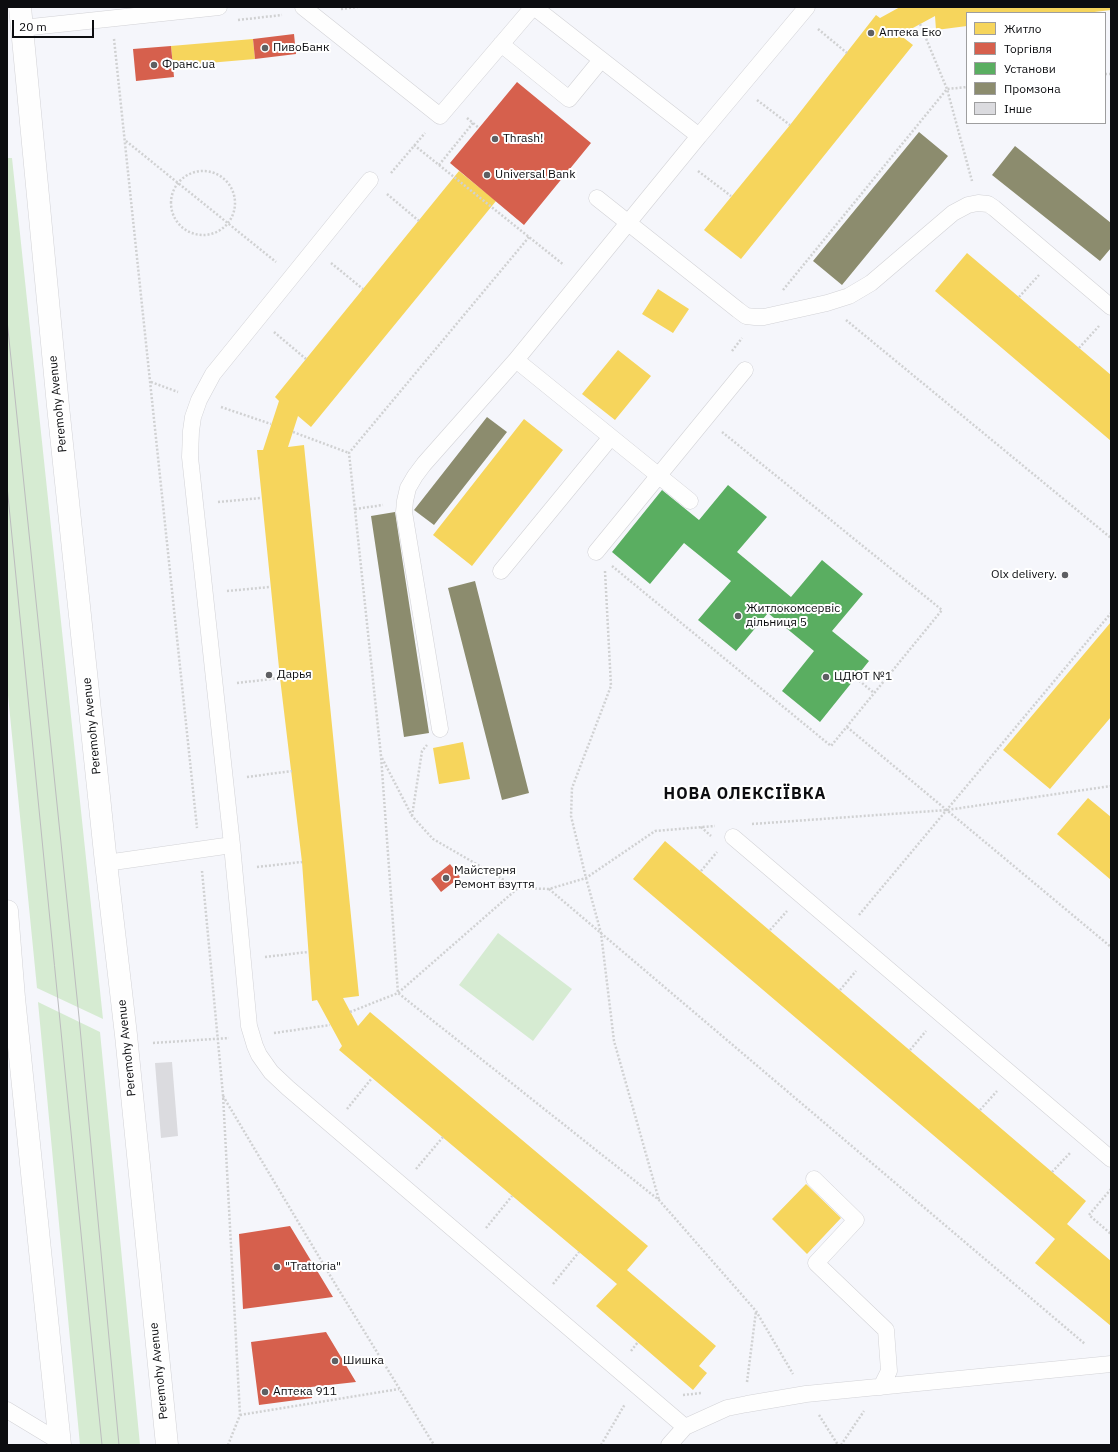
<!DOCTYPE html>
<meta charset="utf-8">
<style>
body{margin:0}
#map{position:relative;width:1118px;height:1452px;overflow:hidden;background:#f5f6fb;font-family:"IBM Plex Sans",sans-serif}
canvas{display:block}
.frame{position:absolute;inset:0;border:8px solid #0c0d10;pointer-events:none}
.legend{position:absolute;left:966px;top:12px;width:140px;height:112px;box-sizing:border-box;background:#fff;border:1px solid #9e9e9f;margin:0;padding:5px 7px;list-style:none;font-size:12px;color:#0c0d10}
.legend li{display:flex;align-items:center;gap:8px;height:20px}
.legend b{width:20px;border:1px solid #9e9e9f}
.scale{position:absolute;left:12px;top:20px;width:82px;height:18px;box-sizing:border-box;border:2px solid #0c0d10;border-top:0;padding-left:5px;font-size:12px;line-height:14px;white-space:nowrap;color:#0c0d10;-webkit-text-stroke:3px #fff;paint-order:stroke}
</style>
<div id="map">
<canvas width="1118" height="1452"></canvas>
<div class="frame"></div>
<ul class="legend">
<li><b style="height:11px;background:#f6d55c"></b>Житло</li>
<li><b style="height:11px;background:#d6604d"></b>Торгівля</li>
<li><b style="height:11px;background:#5aae61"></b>Установи</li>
<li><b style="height:11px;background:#8c8c6e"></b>Промзона</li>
<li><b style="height:11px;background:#dbdbdf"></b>Інше</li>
</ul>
<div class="scale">20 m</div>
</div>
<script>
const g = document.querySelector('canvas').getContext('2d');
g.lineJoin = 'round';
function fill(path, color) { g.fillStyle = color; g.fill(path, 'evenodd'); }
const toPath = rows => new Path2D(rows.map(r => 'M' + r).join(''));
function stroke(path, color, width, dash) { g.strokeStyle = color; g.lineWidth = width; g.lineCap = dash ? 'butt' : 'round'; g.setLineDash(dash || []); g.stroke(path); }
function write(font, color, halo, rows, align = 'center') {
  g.font = font + ' "IBM Plex Sans",sans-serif'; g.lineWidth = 4; g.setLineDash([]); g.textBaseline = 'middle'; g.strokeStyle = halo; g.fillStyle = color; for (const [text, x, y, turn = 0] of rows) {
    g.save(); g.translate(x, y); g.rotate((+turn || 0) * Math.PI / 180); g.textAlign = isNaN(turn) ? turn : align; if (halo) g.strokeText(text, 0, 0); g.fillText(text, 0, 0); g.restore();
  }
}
fill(toPath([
 [7,158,12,158,103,1019,37,988,7,685],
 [498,933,572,989,533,1041,459,985],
 [38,1002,100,1032,140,1445,80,1445]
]), '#d6ebd2');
fill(toPath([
 [900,7,1111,7,1111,10,1086,13,967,13,967,26,936,30,935,16,900,35,913,45,741,259,704,230,790,125,876,15,880,18],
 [253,39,255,59,173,66,171,46],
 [459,171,496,201,311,427,298,416,288,447,304,445,359,996,343,998,358,1026,370,1012,648,1246,627,1270,716,1346,699,1366,707,1373,693,1390,596,1306,617,1284,339,1050,342,1046,317,1000,312,1001,302,862,280,678,257,450,263,450,279,401,275,397],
 [967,253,1111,375,1111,441,935,291],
 [658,289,689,309,673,333,642,314],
 [618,350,651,376,615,420,582,394],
 [524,419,563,450,472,566,433,535],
 [1111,622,1111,717,1050,789,1003,750],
 [463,742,470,779,439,784,433,748],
 [1088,798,1111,817,1111,880,1057,834],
 [665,841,1086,1201,1067,1224,1111,1261,1111,1326,1035,1263,1055,1239,633,879],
 [806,1184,841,1218,807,1254,772,1219]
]), '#f6d55c');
fill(toPath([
 [294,34,296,54,255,59,253,39],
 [171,46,174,77,136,81,133,49],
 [517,82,591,143,524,225,450,163],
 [450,864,460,877,441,892,431,879],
 [290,1226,333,1297,243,1309,239,1234],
 [326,1332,356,1382,311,1387,312,1398,259,1405,251,1342]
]), '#d6604d');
fill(toPath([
 [728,485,767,517,737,552,791,597,822,560,863,594,832,631,869,661,820,722,782,691,814,651,768,613,736,651,698,620,731,581,684,543,650,584,612,552,662,490,699,520]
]), '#5aae61');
fill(toPath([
 [919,132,948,156,842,285,813,261],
 [1015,146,1111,223,1111,248,1100,261,992,175],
 [487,417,507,432,434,525,414,510],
 [395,512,429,733,404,737,371,516],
 [475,581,529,793,502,800,448,588]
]), '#8c8c6e');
fill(toPath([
 [172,1062,178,1136,161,1138,155,1063]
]), '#dbdbdf');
const service = toPath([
 [303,7,440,116,533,7],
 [22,28,219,7],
 [501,44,569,99,601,60],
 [699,136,807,7],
 [370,180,213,374,199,400,193,417,191,431,190,457,232,845,249,1026,255,1046,259,1055,271,1072,288,1088,685,1427],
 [597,198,738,310,746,316,755,317,764,317,827,303,849,296,871,283,953,213,968,205,978,203,988,204,994,208,1111,307],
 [516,360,690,501],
 [596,552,745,370],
 [501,571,611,437],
 [440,729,404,512,405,501,408,488,415,476,424,464,516,360,699,136,534,7],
 [733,837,1111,1159],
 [106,863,232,845],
 [814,1179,856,1220,816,1263,886,1330,889,1371,881,1387],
 [7,1410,60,1442],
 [669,1445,685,1427,727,1408,747,1404,806,1394,1111,1364]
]);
const secondary = toPath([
 [20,7,58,406,106,863,126,1035,167,1445],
 [7,911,14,998,60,1445]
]);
stroke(service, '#d2d2d6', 17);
stroke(secondary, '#d2d2d6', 23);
stroke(toPath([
 [341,9,358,7],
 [238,20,282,15],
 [920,24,947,89,972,181],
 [818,29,847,53],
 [114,39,197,828],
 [1105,74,1111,74],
 [757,100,790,125],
 [467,118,479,128],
 [126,141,276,262],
 [414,145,564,265],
 [439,165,473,123],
 '171 203a32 32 0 1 1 64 0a32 32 0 1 1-64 0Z',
 [698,171,731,196],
 [391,173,425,133],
 [387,194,419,221],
 [529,237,349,453,381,756,398,993,659,1200,756,1311,793,1374],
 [331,263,363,289],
 [783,290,947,89,967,87],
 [1019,297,1039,275],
 [846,320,1111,538],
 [274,332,306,359],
 [1079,348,1099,326],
 [732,351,742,338],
 [151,382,178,392],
 [221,407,271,424],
 [293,432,349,453],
 [218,502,261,498],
 [355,509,383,505],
 [612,566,831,746,942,610,722,432],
 [605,571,611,686,572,788,571,816,586,878,601,933,614,1041,659,1200],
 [227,591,270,587],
 [856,678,874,693],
 [237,683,280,678],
 [847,727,1111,947],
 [382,758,412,816,433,839,518,888],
 [247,777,292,771],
 [412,816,422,751,427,745],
 [752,824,947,810,1111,786],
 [701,827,711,836],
 [257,867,302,862],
 [202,871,223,1095,240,1415,228,1445],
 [701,871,717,852],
 [549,889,1085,1344],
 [859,915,1111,613],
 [770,930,787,911],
 [265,957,308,952],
 [840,990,856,971],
 [350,1012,398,993,518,888,549,889,586,878,655,831,715,826],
 [274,1033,330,1025],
 [153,1043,229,1038],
 [910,1050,926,1031],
 [223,1096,337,1287,434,1445],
 [347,1109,372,1078],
 [980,1110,997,1091],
 [416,1169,443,1137],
 [1052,1172,1070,1153],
 [1111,1189,1089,1215,1111,1234],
 [486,1228,512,1196],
 [553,1284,579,1252],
 [631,1351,638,1342],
 [747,1382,756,1311],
 [683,1395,702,1393],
 [240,1415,399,1389],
 [819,1415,838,1445],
 [601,1445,625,1404],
 [841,1445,864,1411]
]), '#d0d1d2', 2.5, [2, 2]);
stroke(service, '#fefefe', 16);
stroke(secondary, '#fefefe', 22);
stroke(toPath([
 [7,320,79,1017,119,1445],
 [7,486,102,1445]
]), '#bcbcbe', 1);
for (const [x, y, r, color] of [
 [871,33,4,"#5e5f62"],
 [265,48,4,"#5e5f62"],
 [154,65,4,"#5e5f62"],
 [495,139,4,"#5e5f62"],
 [487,175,4,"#5e5f62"],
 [1065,575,4,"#5e5f62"],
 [738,616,4,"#5e5f62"],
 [269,675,4,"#5e5f62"],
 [826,677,4,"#5e5f62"],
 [446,878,4,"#5e5f62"],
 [277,1267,4,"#5e5f62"],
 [335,1361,4,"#5e5f62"],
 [265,1392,4,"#5e5f62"]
]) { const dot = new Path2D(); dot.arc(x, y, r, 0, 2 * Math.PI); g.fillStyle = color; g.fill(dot); stroke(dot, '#fff', 1.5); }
write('12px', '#0c0d10', '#fff', [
 ["Аптека Еко",879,33],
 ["ПивоБанк",273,48],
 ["Франс.ua",162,65],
 ["Thrash!",503,139],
 ["Universal Bank",495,175],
 ["Olx delivery.",1057,575,"right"],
 ["Житлокомсервіс",746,609],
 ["дільниця 5",746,623],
 ["Дарья",277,675],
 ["ЦДЮТ №1",834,677],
 ["Майстерня",454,871],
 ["Ремонт взуття",454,885],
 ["\"Trattoria\"",285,1267],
 ["Шишка",343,1361],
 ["Аптека 911",273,1392]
], 'left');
write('12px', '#0c0d10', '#fff', [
 ["Peremohy Avenue",58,404,-96],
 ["Peremohy Avenue",92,726,-96],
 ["Peremohy Avenue",127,1048,-96],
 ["Peremohy Avenue",159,1371,-96]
]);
g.letterSpacing = '1px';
write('bold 16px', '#0c0d10', '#fff', [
 ["НОВА ОЛЕКСІЇВКА",745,794]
]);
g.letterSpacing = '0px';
</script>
